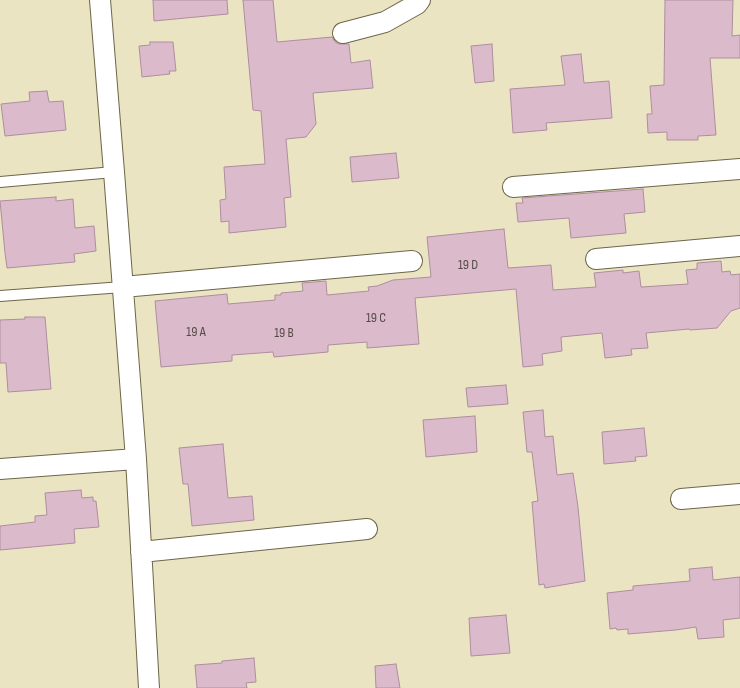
<!DOCTYPE html>
<style>
body{margin:0}
canvas{display:block;background:#ebe4c3}
</style>
<canvas width="740" height="688"></canvas>
<script>
const g = document.querySelector('canvas').getContext('2d');
g.lineJoin = 'round';
function fill(path, color) { g.fillStyle = color; g.fill(path, 'evenodd'); }
const toPath = rows => new Path2D(rows.map(r => 'M' + r).join(''));
function stroke(path, color, width, dash) { g.strokeStyle = color; g.lineWidth = width; g.lineCap = dash ? 'butt' : 'round'; g.setLineDash(dash || []); g.stroke(path); }
function write(font, color, halo, rows, align = 'center') {
  g.font = font + ' "Sofia Sans Condensed",sans-serif'; g.lineWidth = 4; g.setLineDash([]); g.textBaseline = 'middle'; g.strokeStyle = halo; g.fillStyle = color; for (const [text, x, y, turn = 0] of rows) {
    g.save(); g.translate(x, y); g.rotate((+turn || 0) * Math.PI / 180); g.textAlign = isNaN(turn) ? turn : align; if (halo) g.strokeText(text, 0, 0); g.fillText(text, 0, 0); g.restore();
  }
}
const building = toPath([
 [153,0,227,0,228,14,154,21,153,0],
 [243,0,273,0,277,42,332,37,335,42,339,44,349,44,351,63,370,60,373,88,313,93,316,124,306,137,286,139,291,197,284,198,286,227,229,233,229,221,221,222,220,200,226,199,224,167,265,164,261,111,253,110,243,0],
 [665,0,733,0,732,36,740,35,740,58,710,58,716,135,698,136,698,140,667,140,667,132,648,133,647,114,652,114,650,86,664,85,665,0],
 [150,42,173,42,176,71,169,71,170,74,142,77,139,46,150,45,150,42],
 [492,44,494,81,475,83,471,46,492,44],
 [581,54,584,83,609,81,612,118,546,123,547,130,513,133,510,89,565,85,561,56,581,54],
 [47,91,49,102,63,101,66,130,5,136,1,104,30,101,29,92,47,91],
 [396,153,399,178,352,182,350,157,396,153],
 [643,189,645,212,624,214,626,233,571,238,569,218,518,222,516,203,523,203,522,198,643,189],
 [56,197,56,201,73,199,75,228,94,226,96,251,74,254,75,262,7,268,5,253,0,201,56,197],
 [504,229,508,268,551,265,553,290,596,287,594,273,623,270,623,273,639,271,641,287,688,284,686,270,697,269,697,263,721,261,722,272,730,271,731,275,740,274,740,308,731,311,717,328,690,330,689,329,646,333,648,348,631,349,632,355,605,358,602,333,561,337,562,351,542,354,543,365,523,367,516,289,415,298,419,344,367,348,367,342,328,345,328,352,274,357,273,352,232,355,232,361,161,367,155,301,227,294,228,304,275,300,275,295,281,295,281,293,303,291,302,283,326,281,327,295,369,291,368,287,377,286,393,280,431,277,427,237,504,229],
 [25,317,45,317,51,389,8,392,6,363,0,363,0,320,25,319,25,317],
 [506,385,508,404,468,407,466,388,506,385],
 [543,410,545,437,553,436,557,475,573,473,578,507,585,581,545,588,544,584,539,585,532,502,538,501,532,452,527,452,523,412,543,410],
 [475,416,477,452,426,457,423,420,475,416],
 [644,428,647,456,635,457,636,461,604,464,602,432,644,428],
 [223,444,228,498,252,496,254,520,192,526,188,484,183,484,179,448,223,444],
 [81,490,82,498,93,497,93,501,96,501,99,527,74,529,75,543,0,550,0,526,35,522,35,516,47,515,45,493,81,490],
 [712,567,713,580,740,577,740,618,723,620,724,637,698,639,696,627,676,630,628,634,628,629,617,630,616,628,610,629,607,593,633,590,633,586,690,581,689,569,712,567],
 [506,615,510,653,471,656,469,618,506,615],
 [254,658,256,682,246,683,247,688,197,688,195,665,222,663,222,661,254,658],
 [396,664,400,688,376,688,375,666,396,664]
]);
fill(building, '#dbbacc');
stroke(building, '#ad8e9e', 1);
const service = toPath([
 [0,182,114,172],
 [0,296,123,287]
]);
const minor = toPath([
 [100,0,114,172,136,459,149,688],
 [343,33,385,22,417,4,420,0],
 [513,187,740,169],
 [596,259,740,246],
 [123,287,412,261],
 [0,469,136,459],
 [681,499,740,494],
 [141,552,367,529]
]);
stroke(service, '#6d6649', 12);
stroke(minor, '#6d6649', 22);
stroke(service, '#fff', 10);
stroke(minor, '#fff', 20);
write('14px', '#554a46', null, [
 ["19 D",468,265],
 ["19 C",376,318],
 ["19 A",196,332],
 ["19 B",284,333]
]);
</script>
